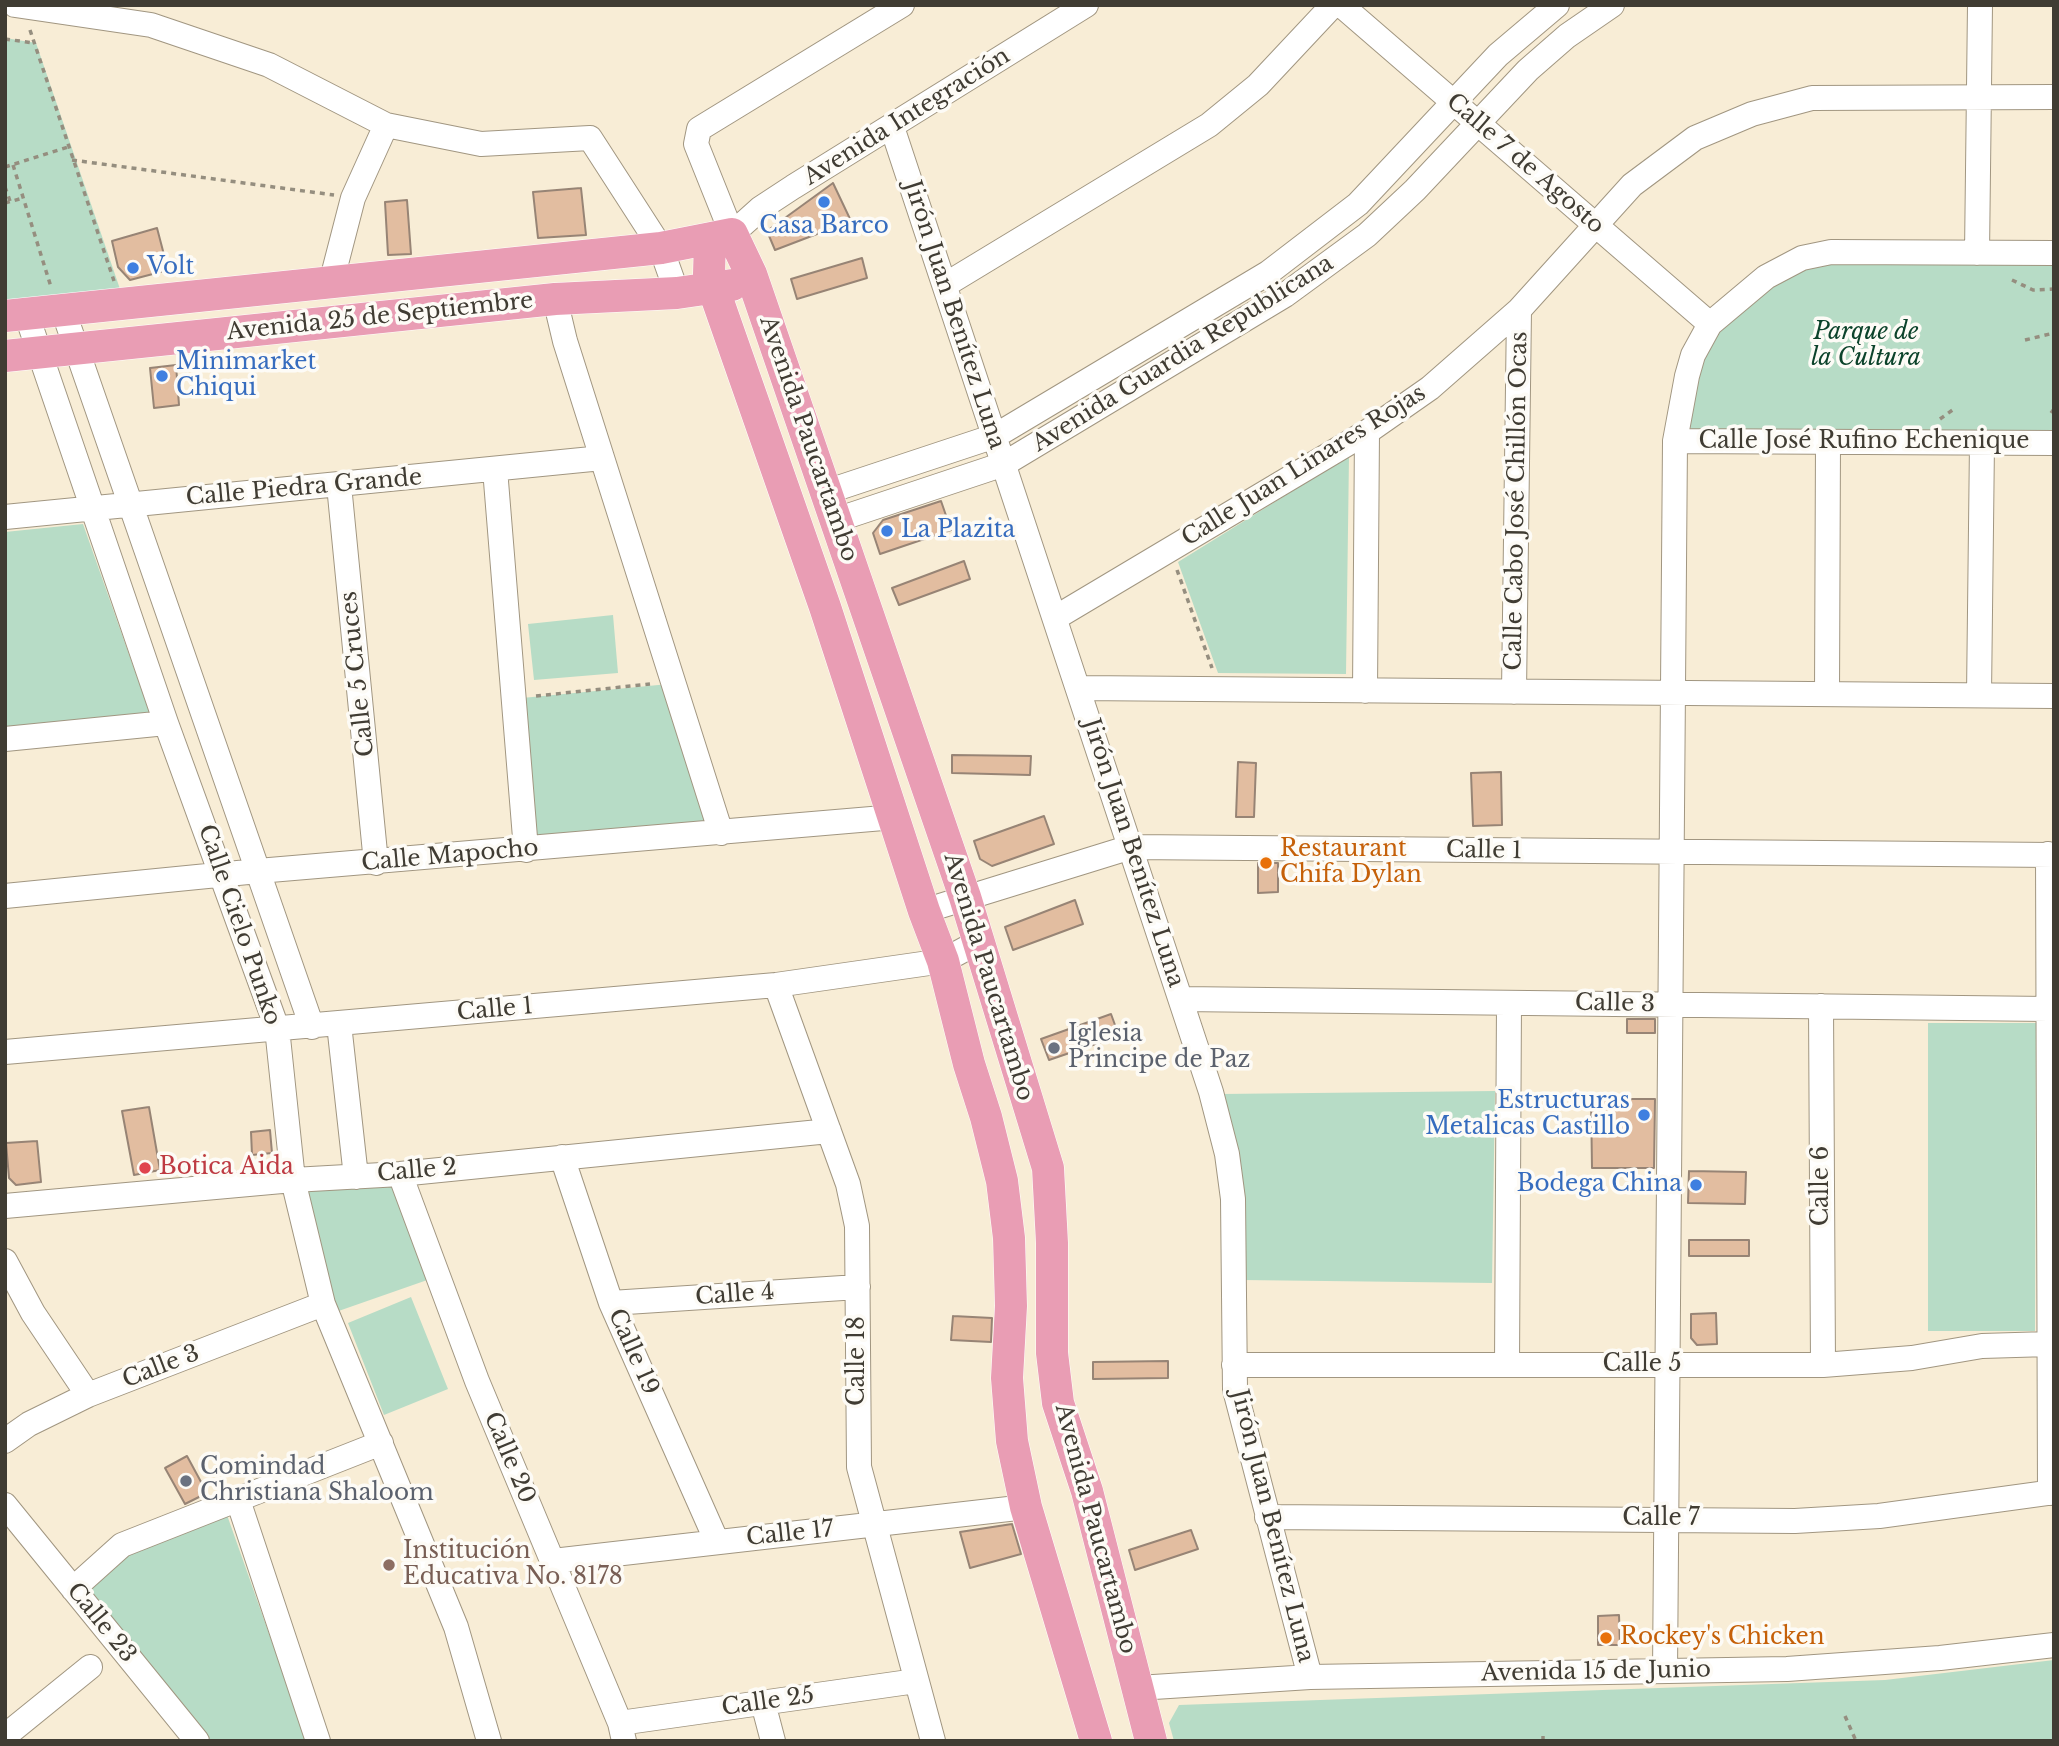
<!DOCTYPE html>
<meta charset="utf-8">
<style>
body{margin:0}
#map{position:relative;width:2059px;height:1746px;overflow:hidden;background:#f8edd6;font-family:"Libre Baskerville",serif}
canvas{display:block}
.frame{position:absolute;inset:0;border:7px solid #403c33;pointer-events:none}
</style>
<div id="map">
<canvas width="2059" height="1746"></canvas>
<div class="frame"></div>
</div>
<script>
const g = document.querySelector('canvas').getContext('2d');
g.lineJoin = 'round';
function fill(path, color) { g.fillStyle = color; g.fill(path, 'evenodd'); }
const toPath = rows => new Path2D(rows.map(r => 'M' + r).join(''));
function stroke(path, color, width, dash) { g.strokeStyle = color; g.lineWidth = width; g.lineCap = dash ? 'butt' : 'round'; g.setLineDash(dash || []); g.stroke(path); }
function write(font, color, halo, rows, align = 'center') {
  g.font = font + ' "Libre Baskerville",serif'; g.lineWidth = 7; g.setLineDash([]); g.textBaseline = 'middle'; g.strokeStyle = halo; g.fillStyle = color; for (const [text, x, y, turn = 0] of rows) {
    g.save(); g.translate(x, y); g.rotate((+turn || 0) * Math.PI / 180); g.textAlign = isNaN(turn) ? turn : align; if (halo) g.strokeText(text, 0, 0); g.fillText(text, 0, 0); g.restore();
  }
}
fill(toPath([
 [5,38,36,43,120,289,5,302],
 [2054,262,2054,435,1693,430,1688,426,1689,405,1708,342,1757,293,1814,263],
 [1349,456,1346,674,1218,673,1178,562],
 [83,524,150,714,5,729,5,532],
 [613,615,618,673,534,680,528,624],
 [669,684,710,824,536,837,522,698],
 [1928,1023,2036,1023,2035,1331,1928,1331],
 [1495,1091,1492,1283,1242,1280,1221,1094],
 [396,1179,433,1278,330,1314,293,1190],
 [411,1297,448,1389,384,1415,348,1323],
 [227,1515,307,1741,200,1741,73,1598,127,1552],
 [2054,1660,2054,1741,1174,1741,1169,1723,1179,1705,1885,1680]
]), '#b7dcc6');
const building = toPath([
 [833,183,851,221,775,250,767,231,833,183],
 [581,188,586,235,538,238,533,192,581,188],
 [407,200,411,254,388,255,385,202,407,200],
 [157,228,168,270,130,280,118,267,112,241,157,228],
 [862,258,867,278,797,299,791,279,862,258],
 [176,365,179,405,154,408,150,368,176,365],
 [941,501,951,530,880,554,873,533,883,520,941,501],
 [964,561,970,579,899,605,892,588,964,561],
 [952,755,1031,756,1030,775,952,773,952,755],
 [1238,762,1256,763,1254,817,1236,817,1238,762],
 [1501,772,1502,825,1473,826,1471,773,1501,772],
 [1044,816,1054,844,992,866,980,859,974,841,1044,816],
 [1258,863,1278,863,1278,892,1258,893,1258,863],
 [1075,900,1083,924,1013,950,1005,927,1075,900],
 [1111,1014,1119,1036,1049,1060,1041,1039,1111,1014],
 [1627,1019,1655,1019,1655,1033,1627,1033,1627,1019],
 [1591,1099,1655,1099,1654,1168,1592,1168,1591,1099],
 [149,1107,160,1170,134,1175,122,1111,149,1107],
 [270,1130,272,1153,252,1155,251,1132,270,1130],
 [37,1141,41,1182,16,1185,9,1178,6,1143,37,1141],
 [1689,1171,1746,1172,1745,1204,1688,1203,1689,1171],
 [1689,1240,1749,1240,1749,1256,1689,1256,1689,1240],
 [1716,1313,1717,1344,1697,1345,1691,1338,1691,1314,1716,1313],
 [953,1316,992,1318,991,1342,951,1340,953,1316],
 [1168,1361,1168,1378,1093,1379,1093,1362,1168,1361],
 [187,1456,207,1493,185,1504,165,1468,187,1456],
 [1012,1524,1021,1554,970,1568,960,1532,1012,1524],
 [1191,1530,1198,1549,1135,1570,1129,1550,1191,1530],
 [1619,1615,1620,1645,1598,1645,1598,1616,1619,1615]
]);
fill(building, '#e2bda0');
stroke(building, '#978475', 2);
const minor = toPath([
 [15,5,151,25,269,65,386,125,481,144,590,138,661,248,677,293],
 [902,5,699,129,696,144,732,234,761,208,793,187,1086,5],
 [1341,5,1710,324],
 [892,127,1211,1092,1227,1154,1233,1199,1235,1390,1310,1677],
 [1977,253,1980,5],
 [331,283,353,198,386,125],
 [945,285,1209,125,1258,85,1333,5],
 [555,299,565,341,721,833],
 [63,310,312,1027],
 [26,313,166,723,277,1028,293,1180,323,1304,456,1627,489,1741],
 [1675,441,2054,443],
 [495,469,526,850],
 [339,485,376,863],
 [826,492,995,436,1268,273,1358,204,1498,55,1557,5],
 [5,517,602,458],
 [836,520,1004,464,1285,295,1367,235,1415,190,1528,70,1567,36,1612,5],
 [1055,618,1367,432,1430,388,1519,310,1632,185,1695,138,1752,114,1812,98,2054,97],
 [1078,688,2054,696],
 [1365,691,1367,432],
 [1514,692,1519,310],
 [1827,694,1828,442],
 [1979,695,1982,443],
 [5,739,166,723],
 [2048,854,2050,1493],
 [5,896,258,871,895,817],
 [924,911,1131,847,2054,855],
 [776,985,848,1184,857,1226,859,1467,933,1741],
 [1181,999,2048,1009],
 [1821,1006,1823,1365],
 [339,1024,356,1177],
 [5,1052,776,985,943,961,978,942],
 [562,1157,611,1303,717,1542],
 [400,1174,477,1381,620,1723,624,1741],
 [5,1206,293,1180,400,1174,829,1131],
 [5,1261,33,1313,88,1395],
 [611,1303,858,1287],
 [1234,1365,1823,1365,1912,1358,1982,1346,2049,1344],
 [1507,1365,1509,1003],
 [5,1441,29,1424,88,1395,323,1304],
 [238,1500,318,1741],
 [5,1505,197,1741],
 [1267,1517,1795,1521,1879,1516,2054,1492],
 [553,1561,1026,1507],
 [73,1589,122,1545,381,1443],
 [1665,1671,1675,441,1687,376,1693,355,1710,324,1766,277,1802,258,1831,252,2054,253],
 [1138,1688,1310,1677,1787,1669,1940,1658,2054,1645],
 [763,1703,773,1741],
 [620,1723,916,1681],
 [5,1736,90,1667]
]);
const major = toPath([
 [710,239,709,274,714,290,825,607,924,911,943,961,969,1064,986,1117,1002,1181,1009,1238,1011,1306,1007,1378,1012,1441,1026,1507,1096,1741],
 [5,316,661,248,732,234,751,274,965,897,1048,1168,1052,1243,1052,1353,1058,1403,1087,1491,1151,1741],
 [5,356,555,299,677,293,732,285]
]);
stroke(minor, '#a19681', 26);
stroke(major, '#fff', 33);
stroke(toPath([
 [30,30,114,281],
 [5,39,34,43],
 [72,160,334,195],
 [13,165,51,287],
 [5,167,68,147],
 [5,187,10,201],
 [5,203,23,198],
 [2012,280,2033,290,2054,289],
 [2025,340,2054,333],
 [2051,413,2054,409],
 [1940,419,1954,409],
 [1177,570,1212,668],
 [536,696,650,684],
 [1845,1716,1856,1741],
 [1543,1741,1543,1733]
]), '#958e7f', 3.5, [5, 5]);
stroke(minor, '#fff', 24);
stroke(major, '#e99db4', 32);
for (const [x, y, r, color] of [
 [824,202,7,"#3f7fe0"],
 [133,268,7,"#3f7fe0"],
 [162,376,7,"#3f7fe0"],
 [887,531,7,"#3f7fe0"],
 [1266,863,7,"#e8710a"],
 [1054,1048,7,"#6b7280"],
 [1644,1115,7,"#3f7fe0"],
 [145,1168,7,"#e0444e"],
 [1696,1185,7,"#3f7fe0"],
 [186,1481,7,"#6b7280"],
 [389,1565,7,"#8d6e63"],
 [1606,1638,7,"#e8710a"]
]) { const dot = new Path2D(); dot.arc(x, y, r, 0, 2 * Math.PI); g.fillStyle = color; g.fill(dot); stroke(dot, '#fdfbf6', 2.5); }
write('23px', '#403c33', '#fdfbf6', [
 ["Avenida Integración",907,117,-32],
 ["Calle 7 de Agosto",1525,164,41],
 ["Jirón Juan Benítez Luna",954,315,72],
 ["Avenida 25 de Septiembre",380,317,-6],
 ["Avenida Guardia Republicana",1183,354,-32],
 ["Avenida Paucartambo",808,439,71],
 ["Calle José Rufino Echenique",1864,442],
 ["Calle Juan Linares Rojas",1304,466,-32],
 ["Calle Piedra Grande",304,488,-5],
 ["Calle Cabo José Chillón Ocas",1517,501,-89],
 ["Calle 5 Cruces",358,674,-96],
 ["Calle 1",1484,851,1],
 ["Jirón Juan Benítez Luna",1133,853,72],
 ["Calle Mapocho",450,856,-5],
 ["Calle Cielo Punko",239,925,71],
 ["Avenida Paucartambo",988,977,73],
 ["Calle 3",1615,1004,1],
 ["Calle 1",495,1010,-5],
 ["Calle 2",417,1171,-5],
 ["Calle 6",1822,1186,-90],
 ["Calle 4",735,1295,-4],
 ["Calle 19",633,1352,66],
 ["Calle 18",858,1361,-90],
 ["Calle 5",1642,1365],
 ["Calle 3",161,1367,-21],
 ["Calle 20",509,1458,67],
 ["Calle 7",1661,1519],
 ["Jirón Juan Benítez Luna",1272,1526,76],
 ["Avenida Paucartambo",1095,1529,75],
 ["Calle 17",790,1534,-6],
 ["Calle 23",101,1623,51],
 ["Avenida 15 de Junio",1596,1672,-1],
 ["Calle 25",768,1702,-8]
]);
write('23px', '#366cbe', '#fdfbf6', [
 ["Casa Barco",824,227,"center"],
 ["Volt",147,268],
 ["Minimarket",176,363],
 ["Chiqui",176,389],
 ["La Plazita",901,531],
 ["Estructuras",1630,1102,"right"],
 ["Metalicas Castillo",1630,1128,"right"],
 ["Bodega China",1682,1185,"right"]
], 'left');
write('italic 23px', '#0c432b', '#fdfbf6', [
 ["Parque de",1866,333],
 ["la Cultura",1866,359]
]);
write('23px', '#c56008', '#fdfbf6', [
 ["Restaurant",1280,850],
 ["Chifa Dylan",1280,876],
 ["Rockey's Chicken",1620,1638]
], 'left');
write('23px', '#5b616d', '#fdfbf6', [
 ["Iglesia",1068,1035],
 ["Principe de Paz",1068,1061],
 ["Comindad",200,1468],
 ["Christiana Shaloom",200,1494]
], 'left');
write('23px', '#be3a42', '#fdfbf6', [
 ["Botica Aida",159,1168]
], 'left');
write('23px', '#785e54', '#fdfbf6', [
 ["Institución",403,1552],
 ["Educativa No. 8178",403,1578]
], 'left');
</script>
